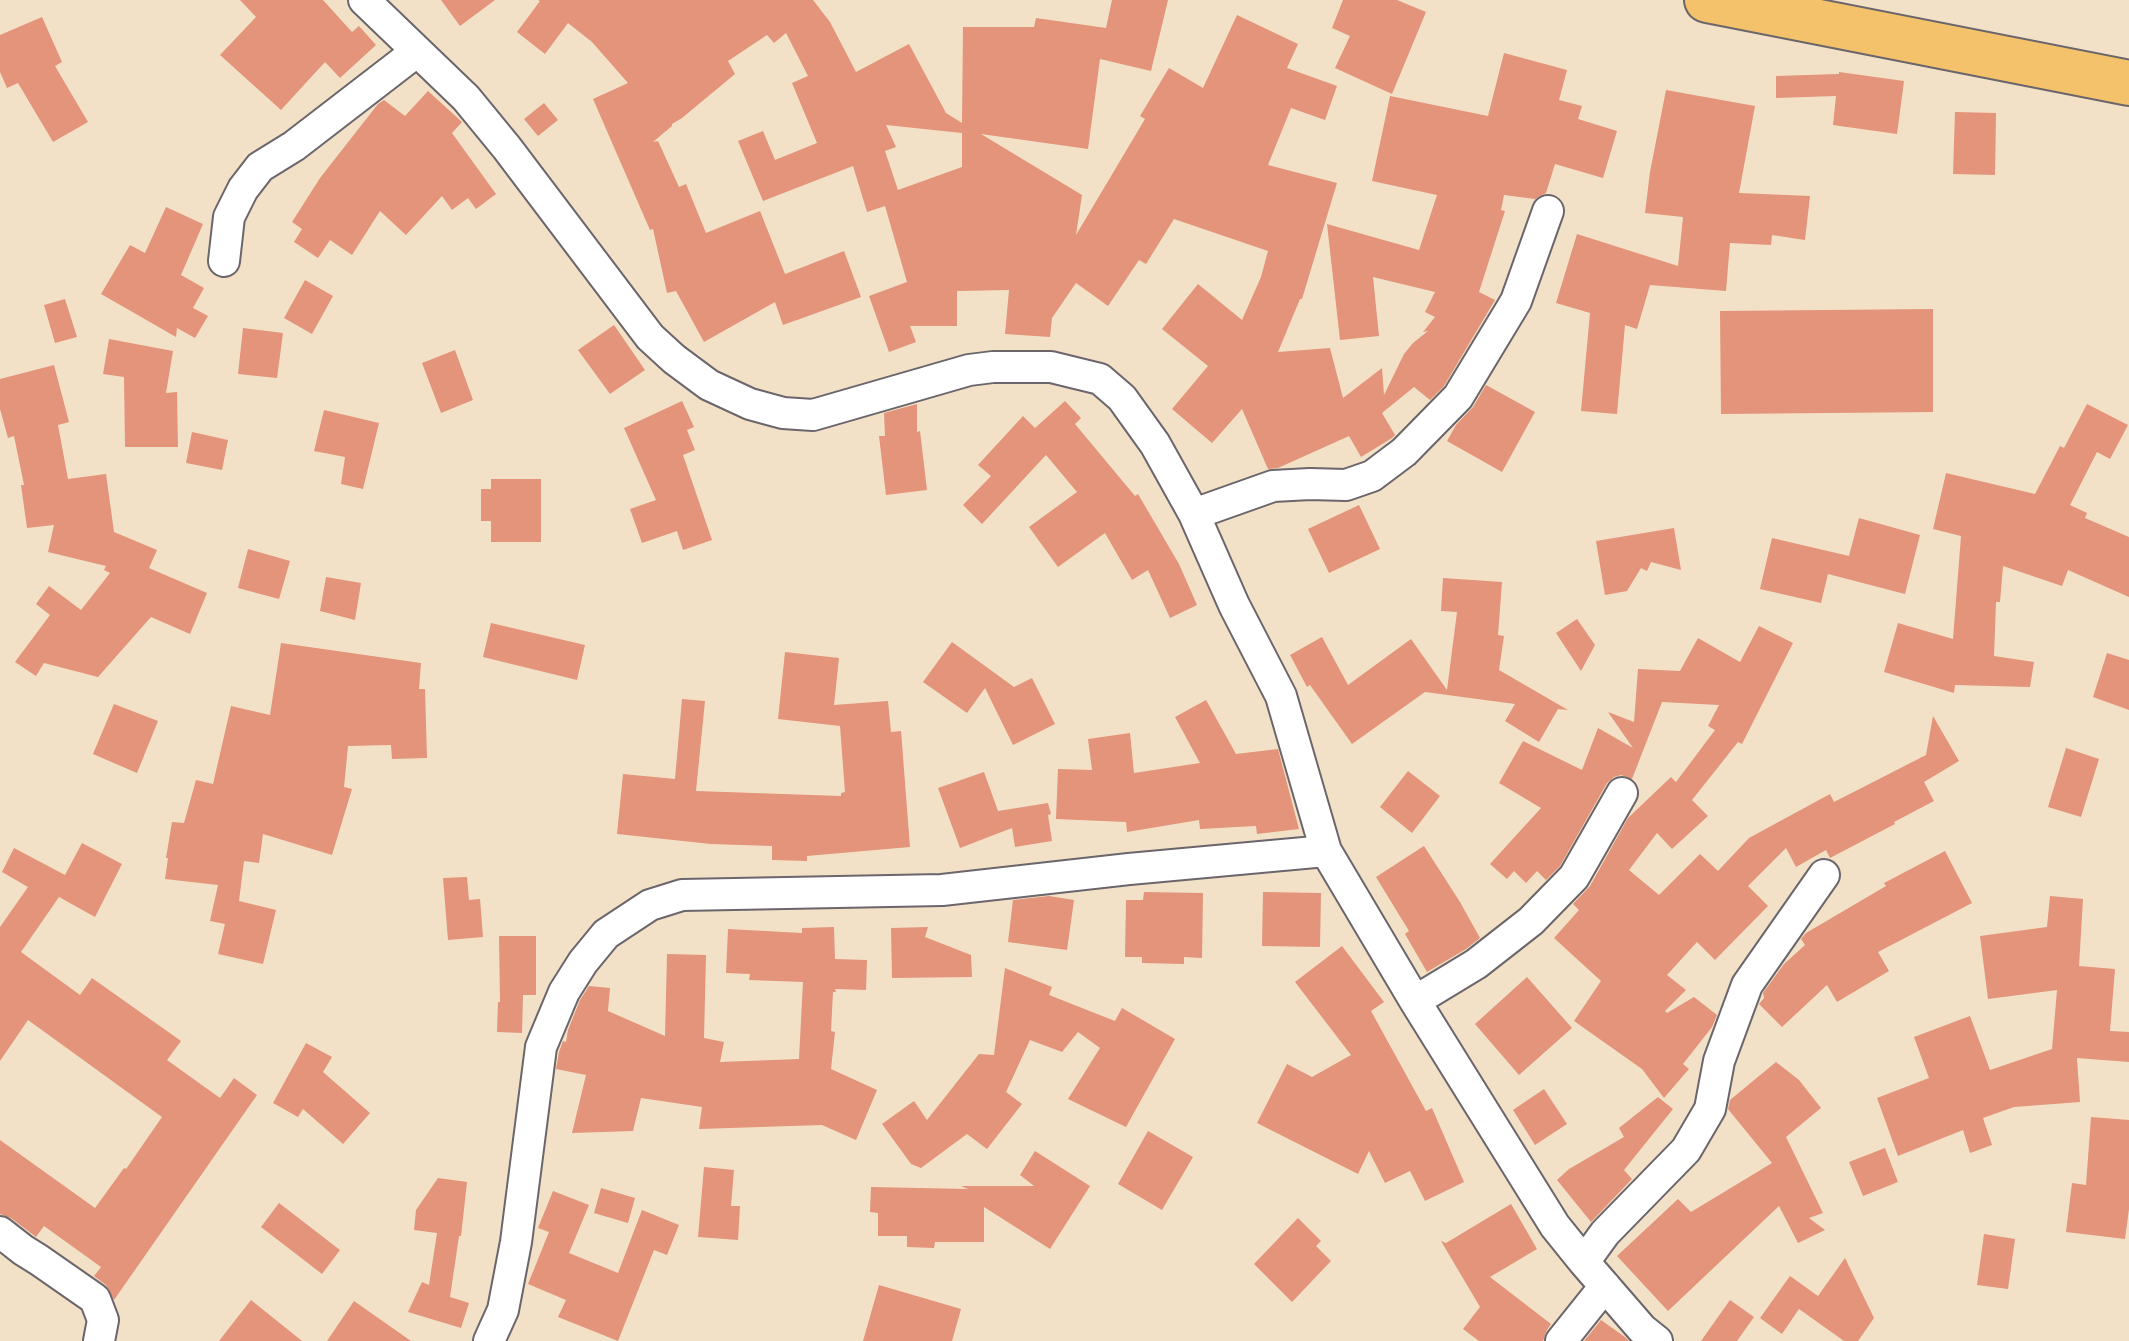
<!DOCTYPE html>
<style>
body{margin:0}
canvas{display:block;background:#f2e1c6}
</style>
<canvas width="2129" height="1341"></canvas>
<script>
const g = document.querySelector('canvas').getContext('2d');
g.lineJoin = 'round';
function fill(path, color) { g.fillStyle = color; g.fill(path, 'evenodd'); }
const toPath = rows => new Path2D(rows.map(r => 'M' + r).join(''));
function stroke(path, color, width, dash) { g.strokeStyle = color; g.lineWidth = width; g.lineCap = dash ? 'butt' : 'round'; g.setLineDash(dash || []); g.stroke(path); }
fill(toPath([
 [240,0,323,0,352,32,359,26,376,45,340,78,325,62,281,110,220,55,256,17],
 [441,0,495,0,460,26],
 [538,0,813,0,830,22,856,72,909,44,946,113,962,123,963,27,1034,27,1036,18,1106,28,1112,0,1168,0,1151,71,1100,59,1088,149,981,134,1082,195,1076,235,1145,119,1140,116,1169,68,1203,88,1237,15,1298,44,1287,68,1337,86,1325,120,1291,108,1268,165,1337,183,1302,299,1300,299,1278,352,1330,348,1343,398,1382,368,1384,395,1404,354,1413,343,1428,331,1423,332,1435,317,1425,312,1435,292,1373,277,1379,336,1340,340,1327,224,1419,250,1437,195,1372,181,1390,96,1488,116,1504,53,1567,70,1559,100,1582,106,1578,119,1617,131,1603,178,1555,164,1546,193,1535,199,1504,195,1501,210,1505,211,1479,292,1495,300,1444,386,1430,400,1414,387,1382,413,1395,435,1392,438,1361,457,1349,436,1278,468,1268,469,1242,409,1212,443,1172,409,1208,366,1162,329,1198,284,1242,320,1261,277,1268,251,1174,219,1146,264,1139,260,1108,306,1076,283,1052,318,1050,337,1005,334,1009,290,957,291,957,326,910,326,916,342,889,352,869,296,907,282,885,206,867,212,853,166,763,201,738,141,763,131,775,160,817,143,792,83,808,76,786,33,774,43,767,35,728,61,735,74,682,118,672,124,672,126,653,142,658,141,679,187,686,184,706,233,760,211,785,274,844,251,861,297,783,325,775,302,704,342,676,291,667,293,653,229,650,230,593,99,628,83,592,42,568,23,545,54,517,32,540,1],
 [886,125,962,133,962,167,898,190,885,151,896,147],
 [1343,0,1397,0,1426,12,1392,94,1335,68,1350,36,1332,28],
 [42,17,62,62,55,66,88,122,53,142,18,83,7,88,0,72,0,35],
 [1839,72,1904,81,1897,134,1833,125,1836,96,1776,98,1776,76,1839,74],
 [1666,90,1755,106,1739,193,1810,196,1805,240,1772,235,1771,245,1730,243,1726,291,1650,285,1637,329,1625,325,1617,414,1581,411,1590,313,1556,303,1577,234,1678,266,1683,217,1645,213,1650,172],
 [428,91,462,122,452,133,496,194,476,209,468,198,452,210,442,196,406,235,380,211,352,255,330,240,318,258,294,242,302,229,292,222,320,178,378,104,384,100,405,116],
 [544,103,558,120,538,136,524,119],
 [1955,112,1996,113,1995,175,1953,174],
 [166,207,203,224,181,275,204,288,193,308,208,316,195,338,177,328,176,337,101,294,130,245,145,253],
 [305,280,333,296,312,334,284,318],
 [65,299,77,337,55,343,44,305],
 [1933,309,1933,412,1721,414,1720,311],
 [614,325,645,370,610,394,578,350],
 [243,328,283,333,277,378,238,374],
 [109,339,173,351,166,393,177,392,178,447,125,447,124,377,103,374],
 [455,350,473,400,441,413,422,363],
 [54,365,69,422,58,425,68,479,106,474,114,532,157,550,149,568,207,593,190,634,151,617,98,677,44,663,36,676,15,662,50,615,36,604,49,586,81,610,110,573,104,570,106,566,48,552,54,525,27,528,21,485,24,485,14,436,8,438,0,409,0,379],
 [1486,385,1535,412,1502,472,1447,441,1456,425,1473,407],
 [682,401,694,427,687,430,695,450,683,455,712,540,683,550,677,531,642,543,630,509,656,500,624,428],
 [1065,401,1081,418,1075,424,1135,496,1138,494,1179,564,1197,605,1170,618,1148,570,1132,580,1105,533,1058,567,1029,527,1077,492,1046,455,982,524,963,505,991,476,978,465,1023,416,1035,428],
 [917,404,917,432,920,431,927,490,886,495,879,436,885,436,884,413],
 [2087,404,2128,425,2110,459,2097,452,2070,505,2087,513,2085,518,2129,537,2129,597,2068,570,2062,586,2003,566,2000,602,1996,602,1994,656,2034,662,2030,687,1955,685,1954,693,1884,672,1898,623,1953,639,1961,536,1933,529,1946,473,2035,494,2060,446,2064,448],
 [324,410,379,423,363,489,341,484,345,457,314,451],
 [192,432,228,440,222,470,186,463],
 [491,479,541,479,541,542,491,542,491,521,481,521,481,489,491,489],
 [1359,505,1380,549,1329,573,1308,529],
 [1859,518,1920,535,1905,594,1828,574,1821,603,1760,589,1772,538,1849,556],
 [1674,528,1681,570,1651,562,1647,571,1641,568,1627,591,1605,595,1596,541],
 [248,549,290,561,279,599,238,588],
 [326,577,361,583,355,620,320,611],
 [1443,578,1502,582,1498,635,1504,636,1499,670,1568,710,1558,709,1539,742,1505,721,1515,704,1425,692,1352,744,1310,685,1307,687,1290,655,1322,637,1348,685,1411,639,1447,690,1457,612,1441,611],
 [1577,619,1595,645,1581,671,1556,633],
 [491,623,585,645,577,680,483,657],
 [1759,626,1793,643,1742,744,1738,742,1692,800,1708,816,1672,849,1657,833,1629,870,1659,895,1700,854,1718,871,1749,838,1830,794,1834,802,1926,755,1933,716,1959,761,1924,782,1934,801,1894,822,1895,824,1830,858,1826,850,1796,867,1786,848,1748,886,1768,906,1715,960,1697,942,1667,975,1686,990,1665,1011,1667,1013,1694,997,1717,1015,1712,1027,1683,1064,1689,1069,1664,1098,1642,1069,1574,1021,1601,981,1554,938,1579,910,1573,904,1590,886,1628,818,1671,777,1676,782,1715,730,1708,726,1719,705,1662,702,1632,779,1621,775,1614,777,1607,783,1560,866,1546,880,1537,871,1526,883,1514,871,1507,879,1490,864,1541,808,1499,783,1523,741,1582,770,1598,728,1633,748,1608,712,1634,722,1638,669,1680,671,1698,638,1740,662],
 [952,642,1014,687,1032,678,1055,724,1013,745,985,688,967,713,923,682],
 [281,643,421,663,419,689,425,689,427,758,392,759,391,745,348,746,344,787,352,789,332,855,263,834,259,863,244,861,239,901,276,910,263,964,218,954,225,924,210,921,218,885,165,879,168,858,166,858,172,822,184,823,196,780,213,784,231,706,270,715],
 [785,652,839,658,834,705,888,701,891,732,901,731,910,847,807,856,807,861,772,860,772,846,711,844,617,834,623,774,675,779,682,699,705,701,696,791,841,796,841,793,845,792,840,726,778,719],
 [2107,653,2129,660,2129,710,2093,697],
 [1206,700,1236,754,1278,749,1299,829,1257,834,1256,826,1200,829,1199,820,1127,832,1126,822,1056,819,1058,769,1092,770,1088,739,1130,733,1134,773,1200,763,1175,717],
 [114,704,158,721,137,773,93,754],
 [2066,748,2099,759,2081,817,2048,807],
 [1408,771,1440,796,1412,833,1380,807],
 [984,772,998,811,1048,803,1051,814,1048,815,1052,841,1015,847,1012,828,960,848,938,788],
 [82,843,122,864,95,917,59,897,21,952,80,995,92,978,181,1041,167,1060,220,1098,234,1078,257,1095,114,1300,106,1285,94,1276,101,1267,44,1226,36,1237,11,1218,0,1214,0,1140,95,1208,124,1168,126,1169,162,1117,28,1020,0,1061,0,927,28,887,2,872,14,848,65,875],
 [1424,846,1460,902,1480,938,1466,949,1427,972,1405,934,1409,931,1376,877],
 [1945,851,1972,903,1878,952,1889,971,1837,1002,1827,985,1782,1027,1759,1004,1764,998,1763,993,1784,964,1805,945,1801,939,1806,933,1886,886,1884,883],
 [467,877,469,900,480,899,483,937,448,940,443,878],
 [1144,892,1203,893,1202,958,1184,957,1184,964,1142,963,1142,957,1125,957,1126,900,1143,900],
 [1263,892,1321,893,1320,947,1262,946],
 [1049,896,1074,900,1067,950,1008,942,1013,900],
 [2050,896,2083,899,2079,966,2115,969,2110,1031,2129,1032,2129,1062,2077,1058,2080,1102,2014,1107,1983,1118,1992,1145,1970,1153,1963,1130,1898,1156,1877,1098,1929,1078,1914,1037,1970,1016,1990,1070,2052,1049,2057,990,1988,999,1980,936,2047,927],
 [834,927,835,959,867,960,866,990,835,989,836,992,833,992,831,1031,835,1032,831,1069,877,1090,856,1140,822,1125,699,1129,702,1107,641,1098,633,1131,572,1133,586,1075,556,1069,559,1052,563,1041,566,1042,568,1030,580,1000,589,986,610,988,608,1011,665,1036,667,954,706,955,704,1038,724,1042,720,1062,799,1059,803,982,749,980,750,974,726,973,728,929,802,933,802,928],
 [928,927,925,937,971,955,972,977,892,978,891,928],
 [499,936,536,936,536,995,523,995,522,1033,497,1032,498,1002,500,1002],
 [1342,946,1384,1002,1371,1011,1426,1111,1432,1108,1464,1182,1425,1201,1410,1171,1385,1183,1369,1151,1358,1174,1257,1123,1287,1064,1312,1077,1351,1055,1295,982],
 [1005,968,1052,987,1049,995,1115,1021,1122,1008,1175,1039,1126,1127,1068,1099,1100,1048,1078,1032,1062,1052,1030,1040,1006,1092,1022,1104,987,1149,967,1134,921,1168,911,1164,882,1124,914,1101,927,1120,979,1054,994,1055],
 [1527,977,1572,1028,1519,1075,1475,1024],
 [306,1043,332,1057,323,1072,370,1113,343,1144,303,1109,298,1117,273,1103],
 [1776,1062,1799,1080,1821,1108,1786,1137,1823,1213,1809,1218,1825,1230,1798,1243,1779,1206,1668,1311,1617,1256,1678,1199,1691,1212,1772,1163,1728,1109,1730,1100],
 [1544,1089,1567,1124,1535,1145,1513,1110],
 [1658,1097,1673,1109,1624,1170,1632,1179,1591,1222,1557,1180,1569,1169,1624,1137,1619,1128],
 [2091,1117,2129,1120,2129,1209,2125,1239,2066,1232,2072,1183,2086,1185],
 [1148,1131,1193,1157,1162,1210,1118,1184],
 [1885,1148,1898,1182,1863,1196,1849,1162],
 [1035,1151,1090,1186,1050,1249,984,1207,984,1242,935,1242,934,1248,907,1247,907,1236,878,1236,878,1213,870,1212,871,1187,968,1189,961,1186,1034,1186,1020,1175],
 [704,1167,734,1170,731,1206,740,1206,738,1240,698,1237],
 [438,1178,467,1182,461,1236,459,1236,450,1297,469,1303,461,1328,408,1312,422,1282,429,1285,437,1233,414,1230,416,1210],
 [601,1188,635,1198,628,1223,594,1213],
 [553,1191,589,1205,569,1253,618,1273,642,1210,679,1225,667,1255,654,1250,618,1341,558,1317,566,1300,528,1284,549,1232,538,1228],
 [279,1203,340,1250,322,1274,261,1227],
 [1511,1204,1537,1249,1490,1277,1551,1324,1547,1330,1543,1341,1479,1341,1463,1329,1480,1307,1441,1241,1446,1243],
 [1298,1218,1321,1241,1316,1246,1331,1261,1292,1302,1254,1264],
 [1984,1234,2015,1239,2008,1289,1977,1285],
 [1845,1258,1874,1318,1858,1341,1844,1341,1799,1309,1782,1334,1760,1318,1790,1276,1818,1296],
 [879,1285,961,1309,952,1341,863,1341],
 [251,1300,302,1341,219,1341],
 [1730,1300,1754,1317,1737,1341,1701,1341],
 [354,1301,411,1341,327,1341],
 [1601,1320,1625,1337,1629,1341,1584,1341]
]), '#e3947a');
const street = toPath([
 [364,0,466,98,507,148,650,337,674,359,709,385,750,404,783,413,813,415,969,370,993,367,1051,367,1100,379,1122,398,1155,444,1194,514,1234,605,1281,696,1326,851,1415,1001,1555,1226,1584,1262,1642,1329,1657,1341],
 [224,261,229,217,243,189,260,167,294,146,416,52],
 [1194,514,1273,486,1310,484,1346,485,1372,476,1404,452,1458,397,1516,301,1548,211],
 [1415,1001,1476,964,1531,921,1574,877,1622,793],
 [0,1232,23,1250,39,1260,95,1299,103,1320,99,1341],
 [1584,1262,1605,1233,1686,1150,1710,1109,1719,1061,1747,985,1824,875],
 [489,1341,503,1310,516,1242,541,1047,564,992,583,962,606,934,650,905,682,895,942,890,1129,869,1326,851],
 [1561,1341,1605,1286]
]);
const primary = toPath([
 [1707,0,2129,83]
]);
stroke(street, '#6b656c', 34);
stroke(primary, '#6b656c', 48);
stroke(street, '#fff', 30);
stroke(primary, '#f3c26a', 44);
</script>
